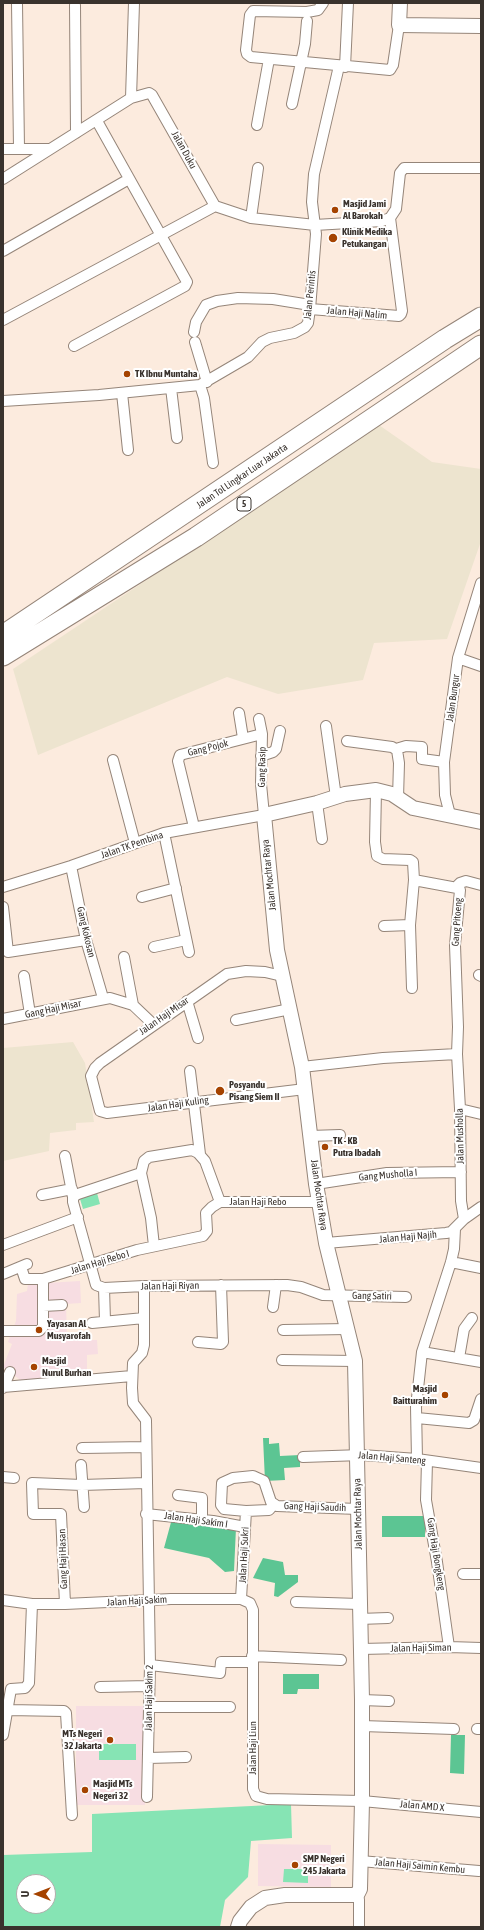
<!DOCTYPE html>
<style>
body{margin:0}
#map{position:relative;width:484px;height:1930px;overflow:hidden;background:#fcebde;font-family:"Asap Condensed",sans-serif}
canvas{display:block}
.frame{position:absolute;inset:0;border:4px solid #39322d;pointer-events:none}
.north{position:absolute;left:16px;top:1874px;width:40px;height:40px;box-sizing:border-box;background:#fff;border:1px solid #b0adab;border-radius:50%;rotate:270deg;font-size:11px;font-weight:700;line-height:16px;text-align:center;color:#39322d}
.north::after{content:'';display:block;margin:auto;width:14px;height:18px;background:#a54300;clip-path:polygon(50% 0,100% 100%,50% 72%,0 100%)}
</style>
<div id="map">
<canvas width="484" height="1930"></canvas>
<div class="frame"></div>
<div class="north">U</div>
</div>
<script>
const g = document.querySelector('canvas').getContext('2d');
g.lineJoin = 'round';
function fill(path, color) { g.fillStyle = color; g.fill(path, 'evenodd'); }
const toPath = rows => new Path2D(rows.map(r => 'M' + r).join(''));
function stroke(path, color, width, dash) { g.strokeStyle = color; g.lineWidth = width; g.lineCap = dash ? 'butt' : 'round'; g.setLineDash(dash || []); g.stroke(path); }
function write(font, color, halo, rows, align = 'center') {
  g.font = font + ' "Asap Condensed",sans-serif'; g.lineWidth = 4; g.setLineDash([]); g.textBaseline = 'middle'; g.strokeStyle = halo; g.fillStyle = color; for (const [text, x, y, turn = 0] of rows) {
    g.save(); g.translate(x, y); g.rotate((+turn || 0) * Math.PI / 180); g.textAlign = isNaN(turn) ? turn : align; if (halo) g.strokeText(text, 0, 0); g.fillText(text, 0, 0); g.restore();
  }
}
fill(toPath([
 [379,425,432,462,481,469,481,541,447,639,374,643,363,680,278,694,227,677,38,755,13,669],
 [73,1042,85,1063,94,1122,76,1123,76,1130,50,1133,49,1151,3,1161,3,1048]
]), '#ede4cf');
fill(toPath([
 [80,1281,81,1303,66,1304,67,1340,97,1340,98,1354,87,1355,87,1371,27,1385,3,1367,12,1344,8,1342,16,1321,17,1294,27,1291,28,1284],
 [76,1706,145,1706,145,1805,72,1805,71,1773,76,1773],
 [258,1844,331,1845,331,1887,258,1886]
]), '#f7dde2');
fill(toPath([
 [97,1193,100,1204,83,1209,80,1199],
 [99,1744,136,1744,136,1760,99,1760],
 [291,1804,292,1838,251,1841,248,1877,225,1900,220,1927,3,1927,3,1855,92,1852,92,1814],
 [24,1882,48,1882,48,1906,24,1906],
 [284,1869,308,1869,308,1883,283,1882]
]), '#86e4b4');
fill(toPath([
 [263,1438,269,1438,269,1444,279,1443,280,1456,300,1455,300,1467,284,1468,285,1480,265,1481],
 [173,1515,236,1528,234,1571,225,1572,209,1558,164,1548],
 [382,1516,425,1516,425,1537,382,1537],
 [263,1558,283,1562,285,1575,298,1575,298,1582,278,1597,274,1596,275,1583,253,1578],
 [283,1674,319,1674,319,1689,298,1689,297,1694,283,1694],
 [451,1735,465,1735,464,1774,450,1773]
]), '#5cc593');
const street = toPath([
 [17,3,19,148],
 [323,3,318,10,307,12,253,11,250,15,246,50,247,54,251,57,390,70,393,65,399,25],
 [75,5,76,133],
 [345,67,348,3],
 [131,98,134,3],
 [292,104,305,44,307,21],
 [257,125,269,59],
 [3,149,49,149],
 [3,179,131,98,149,93,152,95,215,206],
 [215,206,251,218,315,225,382,221,390,218,396,209,400,173,404,168,481,168],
 [251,218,258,168],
 [3,251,129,179],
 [310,309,399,316,401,314,402,311,390,218],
 [3,320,215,206],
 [194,332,196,322,206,305,217,301,238,298,273,299,310,305],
 [195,342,207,382],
 [74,346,185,286,187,282,97,121],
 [200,385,204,398,213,463],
 [171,388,177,438],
 [122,393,128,450],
 [3,401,99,395,200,385,248,357,262,342,270,338,294,333,305,327,308,323,310,309,316,234,312,202,314,174,339,66],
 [458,658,481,666],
 [239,713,243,738],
 [326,726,336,797],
 [347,741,392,747,397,750,399,763,398,798],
 [396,749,406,746,422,747,422,759,444,762],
 [261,756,273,752,276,749,280,731],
 [113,760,135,843],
 [376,790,375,842,377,856,383,859,410,860,413,862,414,880,457,888,460,890,455,945,458,1027,457,1054,460,1109,461,1201,464,1219],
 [317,803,322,839],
 [450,815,445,795,444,762,458,658,481,583],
 [194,827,178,761,180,755,262,734],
 [164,833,189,952],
 [71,866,86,940,103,998],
 [3,887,71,866,164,833,264,815,261,784,262,734,259,719],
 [456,887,460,883,466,881,481,885],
 [142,897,176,888],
 [3,907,8,952,86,940],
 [384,926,410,925],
 [154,947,186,940],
 [124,957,133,1005],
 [479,975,481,976],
 [24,976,30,1014],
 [282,976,265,972,246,971,227,974,100,1063,95,1068,91,1076,100,1111,107,1113,305,1089],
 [412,988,410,925,414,880],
 [187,1001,198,1038],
 [3,1019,110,998,133,1005,153,1024],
 [236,1020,290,1009],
 [302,1067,383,1058,457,1054],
 [190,1071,200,1154],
 [460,1109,481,1114],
 [310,1136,340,1135],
 [65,1156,73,1197],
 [141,1173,151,1218,154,1246],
 [316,1184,387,1173,461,1172],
 [42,1195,72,1189],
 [220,1202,205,1161,198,1153,192,1150,149,1157,144,1161,141,1173,78,1194,73,1197,73,1202,96,1285,104,1288,144,1286,287,1285,301,1287,323,1295,406,1297],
 [326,1243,446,1233,451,1232,464,1219,481,1207],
 [3,1245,78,1217],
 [451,1262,481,1268],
 [21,1267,25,1279,43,1279,137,1250,203,1236,207,1231,206,1213,212,1207,220,1202,319,1202],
 [3,1274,27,1264],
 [144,1286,144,1345,142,1353,133,1363,132,1388,133,1403,146,1420,150,1665,147,1797],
 [104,1288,105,1321],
 [43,1306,62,1305],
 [273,1307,276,1285],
 [92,1323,144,1318],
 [283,1330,348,1329],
 [3,1331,39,1331,43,1327,43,1279],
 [198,1342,221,1344,223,1342,221,1285],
 [422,1352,481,1362],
 [459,1358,464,1329,472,1318],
 [282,1360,355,1361],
 [3,1387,132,1376],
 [3,1388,10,1372],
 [417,1418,469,1423,474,1420,481,1399],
 [82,1448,146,1447],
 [303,1457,362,1455,417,1459,481,1468],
 [417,1459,416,1407,422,1352,451,1262,454,1249,455,1229],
 [427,1461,426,1500,437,1562,449,1647],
 [81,1465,84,1507],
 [3,1477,14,1478],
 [178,1495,202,1498,202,1520],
 [274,1504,269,1510,246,1511,224,1509,221,1505,222,1483,233,1478,253,1476,264,1481,271,1502,277,1506,358,1509],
 [146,1514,213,1521,245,1527],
 [463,1574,481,1574],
 [241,1599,246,1511],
 [3,1600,32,1604,65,1604,171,1599,241,1599,250,1603,253,1610,253,1789,256,1796,267,1799,362,1801,481,1812],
 [296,1602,359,1604],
 [65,1604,61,1514,33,1514,32,1483,82,1485,146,1483],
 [359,1619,388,1618],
 [361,1649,449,1647,481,1648],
 [252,1656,341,1660],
 [150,1665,220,1673,221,1662,252,1662],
 [100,1687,149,1686],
 [362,1700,389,1701],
 [149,1707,230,1707],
 [8,1710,64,1711,66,1713,72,1815],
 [362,1726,454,1729],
 [477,1729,481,1729],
 [3,1735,11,1689,25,1688,29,1683,32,1604],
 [148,1758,186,1757],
 [360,1861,479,1871],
 [358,1893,359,1900,359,1927]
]);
const secondary = toPath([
 [400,3,399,25,481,26],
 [238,1927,240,1921,251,1907,265,1898,285,1895,353,1895,358,1893,360,1889,362,1801,362,1700,355,1361,326,1243,316,1184,302,1067,277,950,264,815,317,803,345,794,376,790,392,794,413,808,481,822]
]);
const highway = toPath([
 [3,635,445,339,481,317],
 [3,656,196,537,481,345]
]);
stroke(street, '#958579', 12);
stroke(secondary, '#958579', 16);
stroke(highway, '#958579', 21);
stroke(street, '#fff', 10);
stroke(secondary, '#fff', 14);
stroke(highway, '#fff', 19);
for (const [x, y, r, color] of [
 [335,210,4,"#a54300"],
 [333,238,5,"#a54300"],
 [127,374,4,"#a54300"],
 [220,1091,5,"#a54300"],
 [325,1147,4,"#a54300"],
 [39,1330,4,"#a54300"],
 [34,1367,4,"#a54300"],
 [445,1395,4,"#a54300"],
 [110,1740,4,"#a54300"],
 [85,1790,4,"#a54300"],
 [295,1865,4,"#a54300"]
]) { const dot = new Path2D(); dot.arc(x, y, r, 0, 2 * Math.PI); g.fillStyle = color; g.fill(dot); stroke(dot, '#fff', 1.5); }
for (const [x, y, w] of [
 [244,504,14]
]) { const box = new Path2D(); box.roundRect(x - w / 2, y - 7, w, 14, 3); g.fillStyle = '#fff'; g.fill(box); stroke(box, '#39322d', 1); }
write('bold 9px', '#39322d', null, [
 ["5",244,504]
]);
write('10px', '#39322d', '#fff', [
 ["Jalan Duku",184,150,61],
 ["Jalan Perintis",310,295,-84],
 ["Jalan Haji Nalim",357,313,5],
 ["Jalan Tol Lingkar Luar Jakarta",242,476,-34],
 ["Jalan Bungur",453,698,-82],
 ["Gang Pojok",208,748,-14],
 ["Gang Rasip",262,767,-89],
 ["Jalan TK Pembina",132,845,-19],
 ["Jalan Mochtar Raya",269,875,-96],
 ["Gang Pitoeng",457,922,-86],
 ["Gang Kokosan",86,932,77],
 ["Gang Haji Misar",53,1009,-12],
 ["Jalan Haji Misar",164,1016,-35],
 ["Jalan Haji Kuling",178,1104,-8],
 ["Jalan Musholla",460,1136,-91],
 ["Gang Musholla I",388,1175,-5],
 ["Jalan Mochtar Raya",319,1195,82],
 ["Jalan Haji Rebo",258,1202],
 ["Jalan Haji Najih",408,1237,-5],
 ["Jalan Haji Rebo I",100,1262,-17],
 ["Jalan Haji Riyan",170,1286,-1],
 ["Gang Satiri",372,1296,1],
 ["Jalan Haji Santeng",392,1458,5],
 ["Gang Haji Saudih",315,1507,2],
 ["Jalan Mochtar Raya",358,1514,-91],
 ["Jalan Haji Sakim I",196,1520,8],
 ["Gang Haji Bongkeng",436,1554,81],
 ["Jalan Haji Sukri",244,1555,-87],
 ["Gang Haji Hasan",63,1559,-92],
 ["Jalan Haji Sakim",137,1601,-3],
 ["Jalan Haji Siman",421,1648,-1],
 ["Jalan Haji Sakim 2",149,1698,-89],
 ["Jalan Haji Liun",253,1748,-90],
 ["Jalan AMD X",422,1806,5],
 ["Jalan Haji Saimin Kembu",420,1866,5]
]);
write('bold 10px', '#39322d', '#fff', [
 ["Masjid Jami",343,204],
 ["Al Barokah",343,216],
 ["Klinik Medika",342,232],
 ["Petukangan",342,244],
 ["TK Ibnu Muntaha",135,374],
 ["Posyandu",229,1085],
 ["Pisang Siem II",229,1097],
 ["TK - KB",333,1141],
 ["Putra Ibadah",333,1153],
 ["Yayasan Al",47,1324],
 ["Musyarofah",47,1336],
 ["Masjid",42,1361],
 ["Nurul Burhan",42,1373],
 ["Masjid",437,1389,"right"],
 ["Baitturahim",437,1401,"right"],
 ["MTs Negeri",102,1734,"right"],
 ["32 Jakarta",102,1746,"right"],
 ["Masjid MTs",93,1784],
 ["Negeri 32",93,1796],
 ["SMP Negeri",303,1859],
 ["245 Jakarta",303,1871]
], 'left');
</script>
